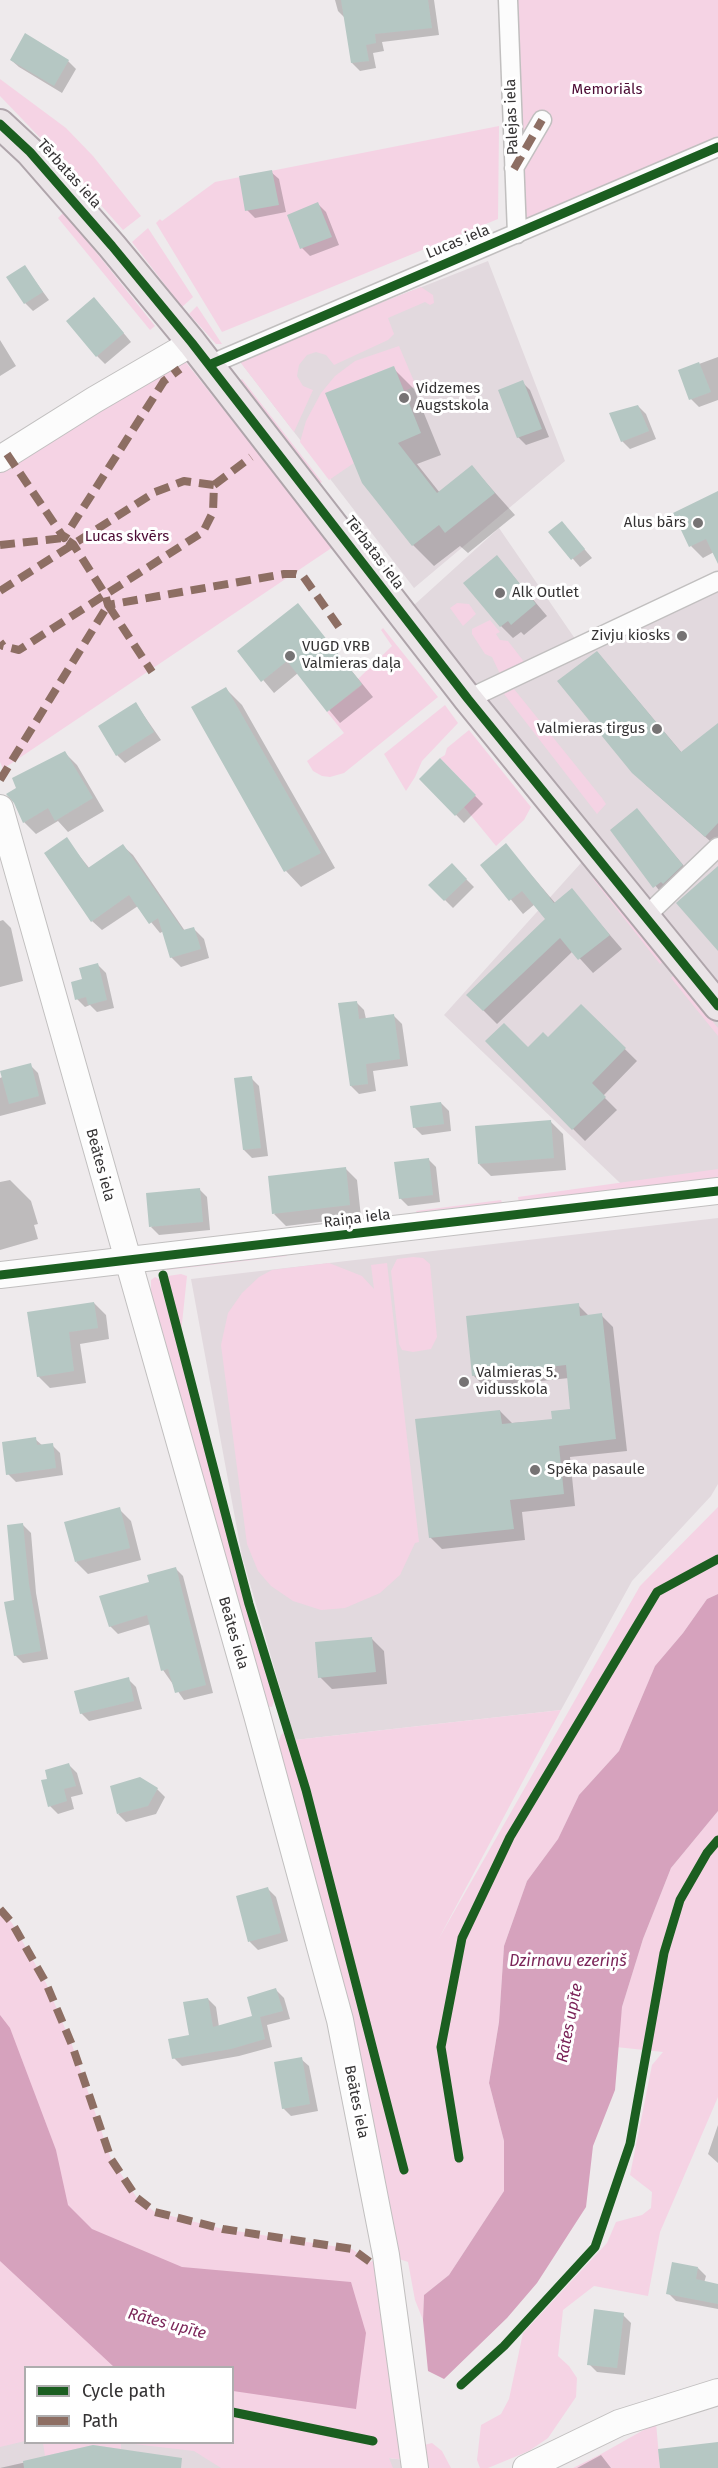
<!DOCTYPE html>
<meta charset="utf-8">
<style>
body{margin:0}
#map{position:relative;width:718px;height:2468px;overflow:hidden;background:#eeeaec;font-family:"Fira Sans",sans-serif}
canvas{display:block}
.legend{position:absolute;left:24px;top:2366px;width:210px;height:78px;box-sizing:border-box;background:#fff;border:2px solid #aeadae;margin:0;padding:8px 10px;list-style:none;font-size:18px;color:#353334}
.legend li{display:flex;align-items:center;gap:12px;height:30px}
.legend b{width:30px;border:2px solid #aeadae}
</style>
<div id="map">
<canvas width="718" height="2468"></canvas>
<ul class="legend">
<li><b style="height:8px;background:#1b5e20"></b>Cycle path</li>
<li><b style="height:8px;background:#8d6e63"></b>Path</li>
</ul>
</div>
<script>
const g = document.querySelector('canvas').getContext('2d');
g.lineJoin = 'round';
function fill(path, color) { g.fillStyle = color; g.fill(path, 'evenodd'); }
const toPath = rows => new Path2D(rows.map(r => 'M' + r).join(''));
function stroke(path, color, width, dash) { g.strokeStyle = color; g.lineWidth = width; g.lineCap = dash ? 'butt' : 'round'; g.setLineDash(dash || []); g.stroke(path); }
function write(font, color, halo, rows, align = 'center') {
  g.font = font + ' "Fira Sans",sans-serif'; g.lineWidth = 6; g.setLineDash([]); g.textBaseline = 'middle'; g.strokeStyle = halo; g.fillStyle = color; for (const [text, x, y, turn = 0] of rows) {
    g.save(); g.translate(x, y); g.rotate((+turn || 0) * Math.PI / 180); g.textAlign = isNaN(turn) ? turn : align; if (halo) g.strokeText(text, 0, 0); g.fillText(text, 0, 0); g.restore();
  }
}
fill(toPath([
 [488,261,565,461,414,588,241,363,243,357],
 [499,528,580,646,718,581,718,1191,640,1202,444,1015,590,853,403,615],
 [718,1218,718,1484,711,1496,632,1581,561,1710,295,1740,242,1556,191,1279],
 [25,2435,26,2442,232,2442,233,2440,414,2461,415,2468,0,2468,0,2441]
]), '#e2d9de');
fill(toPath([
 [515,0,718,0,718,138,523,223],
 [0,79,66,128,93,156,141,216,123,230,48,146,0,96],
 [499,126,498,219,222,332,156,223,160,219,162,221,215,182],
 [64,212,155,326,150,330,58,218],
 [148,228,193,297,182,307,132,242],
 [421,287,433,295,434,303,430,305,425,302,388,318,394,334,388,340,334,365,326,355,316,352,307,355,299,365,297,376,303,386,313,390,294,432,241,363,243,357],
 [197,306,222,344,216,344,189,314],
 [399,346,416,386,404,391,393,366,326,394,354,463,329,480,300,442,306,421,321,393,335,376,355,361],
 [184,360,333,547,3,769,0,762,0,470],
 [242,379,322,482,317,485,238,382],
 [457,603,469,604,476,614,463,626,450,608],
 [490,620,500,632,496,634,500,640,508,641,525,663,500,674,492,657,485,654,472,634,472,629],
 [389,621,393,623,443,688,441,689],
 [383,628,438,697,344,773,330,777,322,776,313,771,307,761,344,733,327,712,362,685,358,679,392,646,381,630],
 [514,689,602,798,606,804,597,814,504,694],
 [445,705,458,723,422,761,415,777,406,791,384,754],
 [469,730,531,807,524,820,496,846,464,807,476,795,440,758,445,755,447,748],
 [597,875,664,961,660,964,593,879],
 [675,974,718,1028,718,1036,671,978],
 [718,1169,718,1182,520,1208,518,1197],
 [501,1200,503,1205,421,1220,416,1211],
 [287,1252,287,1256,167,1270,166,1266],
 [413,1257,423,1258,430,1264,437,1337,431,1349,413,1352,402,1350,399,1344,391,1271,397,1259],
 [329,1263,362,1276,374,1289,371,1265,387,1263,419,1542,415,1543,400,1575,380,1593,345,1608,321,1610,293,1601,271,1586,258,1571,247,1544,221,1345,228,1313,242,1293,259,1277,272,1270],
 [181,1274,187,1276,181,1333,167,1283,168,1276],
 [155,1277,159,1279,216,1486,274,1701,272,1707,266,1706,151,1293,151,1280],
 [718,1507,718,1594,707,1599,683,1633,655,1666,619,1751,579,1795,558,1839,527,1881,504,1946,499,2022,489,2083,504,2141,504,2191,449,2275,424,2295,423,2320,415,2300,408,2262,387,2255,414,2461,389,2458,393,2468,221,2468,194,2451,125,2443,232,2442,232,2368,26,2368,25,2441,0,2447,0,1909,12,1923,46,1983,72,2045,111,2159,137,2198,155,2212,223,2229,352,2249,370,2262,386,2255,333,1995,346,1991,277,1746,281,1735,286,1730,356,1989,360,1988,295,1740,561,1710,438,1940,640,1586],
 [718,1811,718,2097,660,2232,648,2296,594,2286,563,2310,558,2356,569,2366,577,2378,576,2397,548,2438,529,2451,488,2468,480,2468,477,2460,481,2425,501,2414,509,2399,523,2333,607,2243,616,2222,642,2215,651,2208,652,2192,630,2175,652,2065,663,2052,616,2047,622,2007,643,1939,671,1868],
 [656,2423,660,2468,573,2468,601,2454],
 [43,2443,121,2443,121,2449,93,2445,45,2456],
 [432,2443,442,2451,451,2468,429,2468,424,2445]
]), '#f5d3e4');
fill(toPath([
 [718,1594,718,1811,671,1868,643,1939,622,2007,615,2090,593,2146,586,2207,537,2283,507,2318,444,2379,428,2371,423,2320,424,2295,449,2275,504,2191,504,2141,489,2083,499,2022,504,1946,527,1881,558,1839,579,1795,619,1751,655,1666,683,1633,707,1599],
 [0,2015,10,2028,56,2150,68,2205,92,2229,182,2267,351,2282,366,2333,356,2409,233,2391,232,2368,114,2367,0,2261]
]), '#d6a2bd');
fill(toPath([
 [335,0,434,0,439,35,382,42,384,51,373,53,376,68,360,71,352,63,345,18,338,11],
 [11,60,68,61,76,69,62,93,19,67],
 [271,172,279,179,286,212,255,218,247,210],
 [318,204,326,212,339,245,310,256,302,248],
 [25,267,49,300,33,311,25,303],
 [102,307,131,342,105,364,97,356],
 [0,340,16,366,0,376],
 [718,357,718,400,699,407,691,399,680,371],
 [393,368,414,389,441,455,417,464,440,493,472,467,515,515,468,553,460,546,434,566,413,545,363,482],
 [522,382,530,390,549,437,526,445,518,437],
 [638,406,646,414,656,439,630,449,622,441],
 [718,491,718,557,714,552,703,558,691,546],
 [562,523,592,558,580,567,550,532],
 [497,557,547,616,524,635,521,632,513,638,501,626],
 [298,605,373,697,340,723,298,673,274,693,239,651],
 [597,652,682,753,718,724,718,848,646,785,559,681],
 [226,689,242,705,335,868,301,887,286,871,193,708],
 [136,704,161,740,125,763,117,755],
 [65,753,77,765,104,811,68,832,58,821,36,834,24,822],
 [440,760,483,804,464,823,421,779],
 [637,810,694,878,666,899,612,831],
 [66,839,90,869,123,846,133,855,185,931,194,929,204,939,209,958,181,967,171,957,164,931,160,933,138,906,102,930,92,921],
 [506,845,556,904,572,891,622,949,593,973,573,951,497,1024,468,995,547,919,535,904,523,914,482,865],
 [452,865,474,887,453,908,430,885],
 [3,920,11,928,23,981,0,987,0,921],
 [98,965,106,973,114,1008,97,1012,90,1005,85,1007,77,999,83,980],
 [356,1002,364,1010,366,1019,394,1016,402,1024,408,1066,373,1071,376,1091,359,1094,351,1086],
 [581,1006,637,1061,603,1096,617,1110,585,1141,487,1042,528,1049,548,1039],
 [30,1065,38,1073,46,1104,0,1116,0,1078],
 [251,1078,259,1086,268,1156,252,1158,244,1150],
 [441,1103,449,1111,451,1131,422,1135,414,1127],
 [551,1122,563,1134,566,1170,491,1176,479,1164],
 [428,1159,436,1167,440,1202,408,1206,400,1198],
 [345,1168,357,1180,361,1217,286,1226,274,1214],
 [10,1180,31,1201,38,1224,34,1225,38,1239,0,1250,0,1182],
 [199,1189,207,1197,210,1230,159,1235,151,1227],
 [94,1303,106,1315,109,1339,80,1344,86,1383,50,1388,38,1376,29,1313],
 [578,1305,589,1316,601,1315,613,1327,627,1451,570,1457,575,1506,522,1512,525,1540,442,1549,430,1537,500,1411,512,1423,553,1420,572,1410,569,1378,485,1387,473,1375],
 [35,1439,43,1446,52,1445,60,1453,63,1475,16,1482,8,1474],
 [119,1509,131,1521,141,1560,88,1574,76,1562],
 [23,1525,31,1533,36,1593,48,1659,23,1663,15,1655,15,1602],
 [175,1568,183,1576,213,1693,184,1700,163,1670,151,1624,118,1634,110,1626,151,1583],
 [372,1639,384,1651,387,1684,332,1689,320,1677],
 [128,1679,136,1687,142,1709,89,1721,81,1713],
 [69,1765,77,1773,83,1794,71,1797,74,1809,58,1814,50,1806,49,1780],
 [157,1789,165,1797,156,1814,126,1822,118,1814],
 [268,1889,276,1897,288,1941,258,1950,250,1942,238,1897],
 [276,1990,284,1998,290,2019,267,2025,272,2047,239,2056,182,2066,174,2058,191,2036,208,1999,216,2007,219,2027,254,2017],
 [301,2059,309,2066,318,2111,291,2116,283,2108],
 [718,2125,718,2163,708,2154],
 [698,2268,706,2276,704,2283,718,2285,718,2309,676,2301,668,2293],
 [623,2315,631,2323,625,2375,597,2372,589,2364],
 [93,2447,169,2457,181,2468,0,2468],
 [601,2455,611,2468,577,2468]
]), '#0003');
fill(toPath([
 [341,0,428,0,432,28,375,34,376,43,366,45,369,61,351,63],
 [25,33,69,60,54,86,10,60],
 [272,170,279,205,245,211,239,176],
 [318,202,332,237,300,249,287,215],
 [25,265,43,292,24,304,6,277],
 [94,297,124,333,96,357,66,321],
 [699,362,711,392,689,400,678,370],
 [394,366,421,433,398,443,437,493,472,465,495,493,445,533,439,525,412,546,362,483,325,393],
 [523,380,542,429,517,438,498,390],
 [638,405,649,431,621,442,609,413],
 [718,491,718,564,706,539,689,547,673,513],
 [562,521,585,549,571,560,548,532],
 [497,555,536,604,511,625,508,621,500,627,463,583],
 [298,603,362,684,327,712,287,661,261,682,237,651],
 [597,651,681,752,718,723,718,823,705,837,632,773,557,681],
 [226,687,321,853,284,872,191,707],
 [136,702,154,732,116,756,98,726],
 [65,751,93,798,55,821,48,808,23,823,14,803,6,794,16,788,12,778],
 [440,758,476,795,455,816,419,779],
 [637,808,683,865,663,884,661,882,653,888,610,830],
 [67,837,88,868,123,844,183,930,194,927,201,949,170,958,158,918,149,924,129,895,91,922,44,853],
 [506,843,554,903,572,888,610,935,578,960,560,938,483,1011,466,995,545,919,522,891,509,901,480,865],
 [452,863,467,879,444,901,428,885],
 [718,866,718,951,676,903],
 [98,963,107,1000,88,1005,86,997,75,1000,71,982,82,979,79,968],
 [357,1001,359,1019,394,1014,400,1059,366,1064,368,1084,350,1086,338,1003],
 [581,1004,626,1048,592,1083,606,1097,572,1130,485,1041,504,1023,528,1047,543,1032,548,1037],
 [31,1063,39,1096,9,1104,0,1071],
 [252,1076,261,1148,243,1150,234,1078],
 [441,1102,444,1124,413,1128,410,1106],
 [551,1120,554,1158,478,1164,475,1126],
 [429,1158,433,1195,399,1199,394,1162],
 [346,1167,350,1205,272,1214,268,1176],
 [200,1188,203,1222,149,1227,146,1193],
 [94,1302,98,1328,69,1332,74,1371,37,1377,27,1312],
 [579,1303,580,1316,602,1313,616,1439,559,1446,564,1494,510,1500,514,1529,429,1538,415,1419,500,1410,502,1424,552,1419,551,1411,570,1409,566,1365,472,1376,466,1316],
 [36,1437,37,1445,53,1443,56,1468,6,1475,2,1442],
 [120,1507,130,1548,75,1562,64,1522],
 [23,1523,29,1584,41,1651,14,1656,4,1602,14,1600,7,1525],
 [176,1567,206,1685,175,1693,168,1669,161,1671,147,1615,109,1627,99,1596,149,1582,147,1575],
 [372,1637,376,1672,318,1678,315,1642],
 [129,1677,134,1701,80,1714,74,1691],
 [69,1763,76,1786,64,1789,67,1801,48,1807,41,1780,47,1779,45,1770],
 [140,1777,158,1788,148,1806,117,1814,110,1786],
 [268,1887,281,1933,248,1942,236,1896],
 [276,1988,283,2011,260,2017,265,2039,231,2049,172,2059,168,2039,189,2035,183,2002,208,1998,213,2027,252,2016,247,1997],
 [302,2057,310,2104,282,2109,274,2062],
 [672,2262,698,2267,696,2279,718,2284,718,2304,666,2294],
 [594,2309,624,2313,617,2368,587,2365],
 [718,2442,718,2468,660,2468,658,2449],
 [93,2445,182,2458,181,2468,24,2468,23,2461]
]), '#b5c7c3');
const street = toPath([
 [508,0,517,234],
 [514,168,542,120],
 [209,365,718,147],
 [468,699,718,581],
 [646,916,718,847]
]);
const secondary = toPath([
 [0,459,94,400,192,343],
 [0,808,257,1715,340,2020,386,2255,415,2468],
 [0,1275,718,1191],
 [526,2468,619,2423,718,2392]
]);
const primary = toPath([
 [0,124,30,152,112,246,192,343,468,699,718,1006]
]);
stroke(street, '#c1bfbf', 21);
stroke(secondary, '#c1bfbf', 28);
stroke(primary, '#afa5ab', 32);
stroke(street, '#fcfcfc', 18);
stroke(secondary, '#fcfcfc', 26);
stroke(primary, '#eae4e7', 28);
stroke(toPath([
 [514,169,542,120],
 [7,454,64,538,164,381,180,369],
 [214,485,251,457],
 [0,545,64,538,73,544,105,594,108,605,284,574,296,574,303,576,339,627],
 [0,591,155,492,184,481,214,485,213,512,203,532,19,650,3,646,0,642],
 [0,780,108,605,152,672],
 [0,1909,12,1923,46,1983,72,2045,111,2159,137,2198,155,2212,223,2229,352,2249,370,2262]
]), '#8d6e63', 8, [15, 8]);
stroke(toPath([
 [0,124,30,152,112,246,192,343,468,699,718,1006],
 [209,365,718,147],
 [0,1275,718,1191],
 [163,1275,249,1604,306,1790,404,2170],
 [459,2158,441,2047,462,1938,510,1837,657,1592,718,1559],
 [461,2385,504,2346,595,2247,630,2144,664,1953,680,1900,707,1853,718,1840],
 [232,2412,373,2441]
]), '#1b5e20', 9);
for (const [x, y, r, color] of [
 [404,398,6,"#767374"],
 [698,523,6,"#767374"],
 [500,593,6,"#767374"],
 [682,636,6,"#767374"],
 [290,656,6,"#767374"],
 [657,729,6,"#767374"],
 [464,1382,6,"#767374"],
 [535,1470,6,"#767374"]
]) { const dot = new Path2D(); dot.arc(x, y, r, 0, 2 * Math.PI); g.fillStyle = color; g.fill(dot); stroke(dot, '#fff', 2); }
write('15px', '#4c0b34', '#fff', [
 ["Memoriāls",607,90],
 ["Lucas skvērs",127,537]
]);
write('15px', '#353334', '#fff', [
 ["Palejas iela",512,117,-92],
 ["Tērbatas iela",69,174,48],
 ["Lucas iela",458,242,-22],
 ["Tērbatas iela",374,553,53],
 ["Beātes iela",100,1165,75],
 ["Raiņa iela",357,1219,-7],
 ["Beātes iela",233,1633,74],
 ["Beātes iela",356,2102,79]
]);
write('15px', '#353334', '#fff', [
 ["Vidzemes",416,389],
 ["Augstskola",416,406],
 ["Alus bārs",686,523,"right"],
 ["Alk Outlet",512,593],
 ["Zivju kiosks",670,636,"right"],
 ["VUGD VRB",302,647],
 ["Valmieras daļa",302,664],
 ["Valmieras tirgus",645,729,"right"],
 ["Valmieras 5.",476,1373],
 ["vidusskola",476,1390],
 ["Spēka pasaule",547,1470]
], 'left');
write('italic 16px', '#7b2559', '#fff', [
 ["Dzirnavu ezeriņš",568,1962],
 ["Rātes upīte",570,2023,-79],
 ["Rātes upīte",167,2324,15]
]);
</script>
